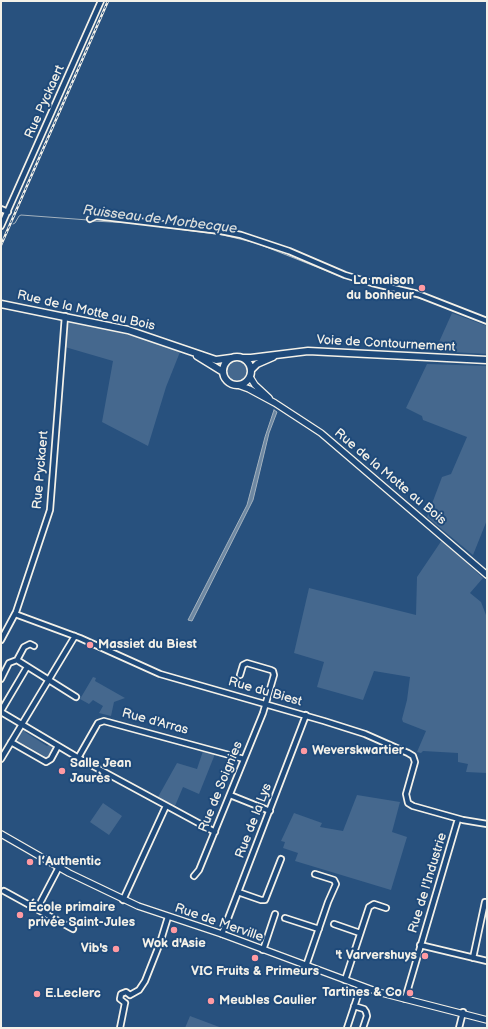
<!DOCTYPE html>
<meta charset="utf-8">
<style>
body{margin:0}
#map{position:relative;width:488px;height:1029px;overflow:hidden;background:#28517e;font-family:"Balsamiq Sans",sans-serif}
canvas{display:block}
.frame{position:absolute;inset:0;border:2px solid #f4f1e8;pointer-events:none}
</style>
<div id="map">
<canvas width="488" height="1029"></canvas>
<div class="frame"></div>
</div>
<script>
const g = document.querySelector('canvas').getContext('2d');
g.lineJoin = 'round';
function fill(path, color) { g.fillStyle = color; g.fill(path, 'evenodd'); }
const toPath = rows => new Path2D(rows.map(r => 'M' + r).join(''));
function stroke(path, color, width, dash) { g.strokeStyle = color; g.lineWidth = width; g.lineCap = dash ? 'butt' : 'round'; g.setLineDash(dash || []); g.stroke(path); }
function write(font, color, halo, rows, align = 'center') {
  g.font = font + ' "Balsamiq Sans",sans-serif'; g.lineWidth = 4; g.setLineDash([]); g.textBaseline = 'middle'; g.strokeStyle = halo; g.fillStyle = color; for (const [text, x, y, turn = 0] of rows) {
    g.save(); g.translate(x, y); g.rotate((+turn || 0) * Math.PI / 180); g.textAlign = isNaN(turn) ? turn : align; if (halo) g.strokeText(text, 0, 0); g.fillText(text, 0, 0); g.restore();
  }
}
fill(toPath([
 [452,313,487,326,487,354,435,351],
 [69,321,141,338,180,352,166,387,148,446,102,422,113,361,65,347],
 '225 371a12 12 0 1 1 24 0a12 12 0 1 1-24 0Z',
 [427,364,487,366,487,520,473,555,427,517,442,477,451,474,467,437,423,420,422,416,406,408],
 [442,540,483,578,470,593,481,602,486,615,487,615,487,773,466,772,468,764,458,762,458,753,423,751,421,753,417,752,426,731,403,722,402,719,407,700,410,677,374,671,363,700,317,687,324,662,294,653,309,588,416,615,417,577],
 [93,677,96,678,95,681,125,698,114,702,111,716,99,713,103,706,93,700,89,704,80,699],
 [22,729,28,730,25,732,47,746,50,744,54,746,54,750,48,760,42,758,44,756,25,745,22,746,16,742,16,740],
 [203,751,215,754,199,794,183,787,175,806,158,797,177,763,197,769],
 [357,795,400,802,392,832,407,837,391,890,295,861,298,853,283,848,285,842,281,841,294,813,322,823,320,827,343,831],
 [103,803,122,816,109,835,90,822],
 [190,1016,222,1028,185,1028]
]), '#45688e');
const water = toPath([
 [274,410,277,412,269,433,253,500,192,621,188,620,247,505,265,437,274,410]
]);
fill(water, '#6e88a2');
stroke(water, '#a4b2be', 1);
stroke(toPath([
 [92,221,132,223,223,235,256,243,342,277,365,284,425,300,487,324],
 [13,224,15,223,19,216,21,215,88,220]
]), '#a4b2be', 1);
const minor = toPath([
 [1,209,8,212],
 [90,219,96,216,221,231,241,235,289,251,345,275,372,283,418,294,487,321],
 [1,226,101,1],
 [15,614,80,638,160,674,324,721,365,734,408,753,413,756,415,762,406,794,408,803,413,806,463,820,487,824],
 [1,640,16,612,50,510,65,316],
 [17,660,76,697],
 [1,679,9,663,17,660,24,647,30,644,34,646],
 [1,711,27,667],
 [1,712,82,760,215,832],
 [11,742,46,762,51,759,58,746],
 [78,758,98,723,104,721,244,759],
 [1,759,75,636],
 [230,795,270,811],
 [194,876,199,870,263,713,274,675,273,671,271,670,247,663,243,665,240,675],
 [4,891,73,929],
 [238,892,261,900,265,900,281,859],
 [123,900,166,806],
 [37,909,59,867],
 [285,918,319,929],
 [334,924,360,933],
 [222,934,306,715],
 [420,945,487,961],
 [263,950,275,914],
 [473,958,485,902],
 [306,966,328,902,336,884,334,880,315,874],
 [345,980,369,907,374,904,386,908],
 [130,995,139,990,145,981,160,943,168,917],
 [405,999,458,819],
 [125,1003,120,999,121,994,126,992,130,995],
 [354,1006,364,1009,366,1012,367,1016,363,1028],
 [120,1028,125,1003],
 [347,1028,361,986],
 [459,1028,463,1012]
]);
const tertiary = toPath([
 [250,377,255,385,269,398],
 [238,385,249,389,275,403,321,433,487,575],
 [1,834,69,873,138,906,222,934,378,992,487,1020]
]);
const secondary = toPath([
 [1,304,128,330,216,360,231,358],
 [197,356,223,372],
 '223 371a14 14 0 1 1 28 0a14 14 0 1 1-28 0Z',
 [243,358,251,358,308,351,487,360],
 [251,370,257,364,273,357]
]);
stroke(minor, '#f4f1e8', 8);
stroke(tertiary, '#f4f1e8', 8);
stroke(secondary, '#f4f1e8', 9);
stroke(minor, '#1f4a7a', 4.5);
stroke(tertiary, '#1f4a7a', 5.5);
stroke(secondary, '#1f4a7a', 6);
const rail = toPath([
 [1,245,108,1]
]);
stroke(rail, '#f4f1e8', 2.5);
stroke(rail, '#1f4a7a', 1, [3]);
for (const [x, y, r, color] of [
 [422,288,4,"#ff9aa2"],
 [90,645,4,"#ff9aa2"],
 [304,751,4,"#ff9aa2"],
 [62,771,4,"#ff9aa2"],
 [30,862,4,"#ff9aa2"],
 [20,915,4,"#ff9aa2"],
 [174,930,4,"#ff9aa2"],
 [116,949,4,"#ff9aa2"],
 [425,956,4,"#ff9aa2"],
 [255,958,4,"#ff9aa2"],
 [410,993,4,"#ff9aa2"],
 [37,994,4,"#ff9aa2"],
 [211,1001,4,"#ff9aa2"]
]) { const dot = new Path2D(); dot.arc(x, y, r, 0, 2 * Math.PI); g.fillStyle = color; g.fill(dot); stroke(dot, '#1f4a7a', 1.5); }
write('13px', '#f4f1e8', '#1f4a7a', [
 ["Rue Pyckaert",45,102,-66],
 ["Rue de la Motte au Bois",86,311,13],
 ["Voie de Contournement",386,344,3],
 ["Rue Pyckaert",41,470,-85],
 ["Rue de la Motte au Bois",390,477,40],
 ["Rue du Biest",265,692,16],
 ["Rue d'Arras",155,722,15],
 ["Rue de Soignies",221,787,-68],
 ["Rue de la Lys",254,821,-69],
 ["Rue de l'Industrie",428,883,-73],
 ["Rue de Merville",219,923,19]
]);
write('bold 13px', '#f4f1e8', '#1f4a7a', [
 ["La maison",414,281,"right"],
 ["du bonheur",414,296,"right"],
 ["Massiet du Biest",98,645],
 ["Weverskwartier",312,751],
 ["Salle Jean",70,764],
 ["Jaurès",70,779],
 ["l’Authentic",38,862],
 ["École primaire",28,908],
 ["privée Saint-Jules",28,923],
 ["Wok d'Asie",174,944,"center"],
 ["Vib's",108,949,"right"],
 ["'t Varvershuys",417,956,"right"],
 ["VIC Fruits & Primeurs",255,972,"center"],
 ["Tartines & Co",402,993,"right"],
 ["E.Leclerc",45,994],
 ["Meubles Caulier",219,1001]
], 'left');
write('italic 14px', '#d9dcda', '#1f4a7a', [
 ["Ruisseau de Morbecque",160,220,7]
]);
</script>
